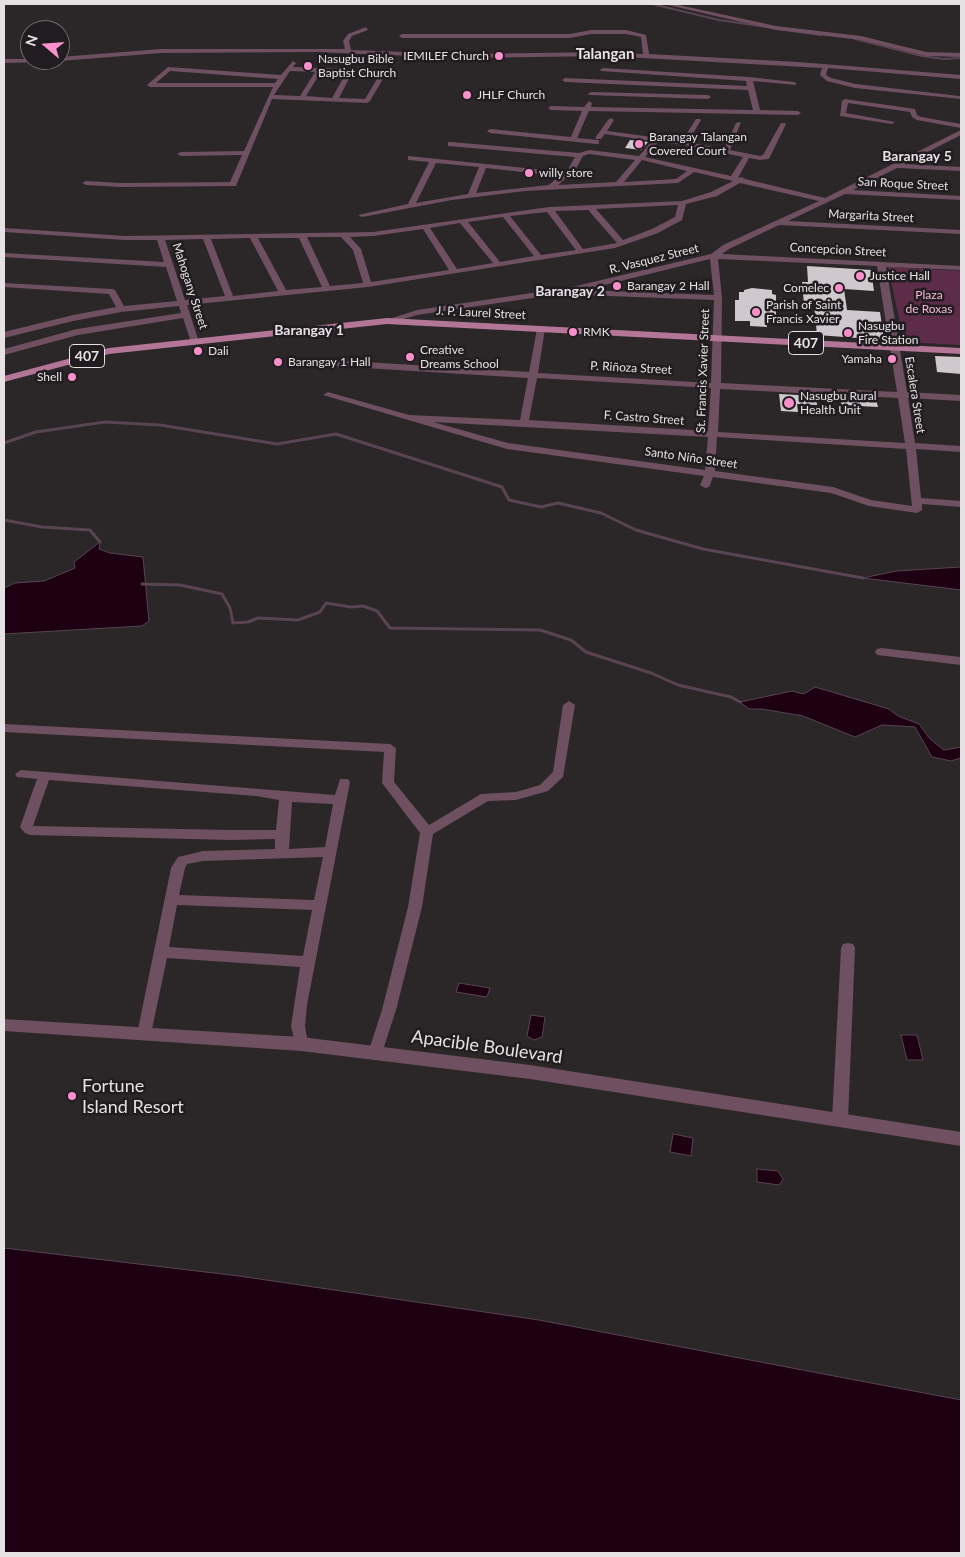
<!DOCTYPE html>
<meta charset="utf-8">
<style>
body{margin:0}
#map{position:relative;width:965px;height:1557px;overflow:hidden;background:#2b2628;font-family:Lato,sans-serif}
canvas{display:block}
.frame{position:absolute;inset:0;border:5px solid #e6e2e4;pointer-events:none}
.north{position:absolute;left:20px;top:20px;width:50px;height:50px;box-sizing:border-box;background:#211c1f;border:1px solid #706b6e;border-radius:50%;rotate:288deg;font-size:14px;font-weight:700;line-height:20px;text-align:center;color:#e6e2e4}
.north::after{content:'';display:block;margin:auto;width:18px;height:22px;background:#f890cb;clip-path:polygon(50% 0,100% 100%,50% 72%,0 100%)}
</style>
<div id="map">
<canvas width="965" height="1557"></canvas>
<div class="frame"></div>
<div class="north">N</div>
</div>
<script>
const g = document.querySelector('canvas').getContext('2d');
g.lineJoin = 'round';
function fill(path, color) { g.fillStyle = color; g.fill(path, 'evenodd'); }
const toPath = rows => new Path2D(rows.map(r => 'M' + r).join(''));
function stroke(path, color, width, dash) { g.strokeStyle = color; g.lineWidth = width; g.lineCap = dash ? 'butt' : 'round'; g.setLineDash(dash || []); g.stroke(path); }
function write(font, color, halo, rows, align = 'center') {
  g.font = font + ' Lato,sans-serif'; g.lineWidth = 5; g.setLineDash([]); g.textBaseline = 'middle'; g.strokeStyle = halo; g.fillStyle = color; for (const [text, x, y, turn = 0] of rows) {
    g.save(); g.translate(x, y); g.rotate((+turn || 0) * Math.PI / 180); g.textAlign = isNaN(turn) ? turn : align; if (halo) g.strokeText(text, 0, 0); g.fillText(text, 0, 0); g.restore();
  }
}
fill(toPath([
 [888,267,961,271,961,345,904,342]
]), '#5d2c49');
const water = toPath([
 [100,542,99,549,110,553,143,557,149,621,142,626,4,634,4,588,15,583,44,581,75,568,74,562,100,542],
 [961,567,961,590,863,578,896,571,961,567],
 [815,687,889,709,898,716,919,724,930,739,944,750,961,747,961,758,951,761,932,757,915,727,882,725,855,737,803,716,762,709,749,709,740,702,792,691,804,694,815,687],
 [459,983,490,988,487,997,456,992,459,983],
 [531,1015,545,1017,542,1037,534,1040,527,1036,531,1015],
 [901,1035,917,1035,923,1060,907,1060,901,1035],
 [673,1134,693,1138,691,1156,670,1152,673,1134],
 [757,1169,778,1171,783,1179,779,1185,757,1182,757,1169],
 [4,1248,239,1276,539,1320,961,1400,961,1553,4,1553,4,1248]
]);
fill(water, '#1d0112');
stroke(water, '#594451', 1);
stroke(toPath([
 [652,4,719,20,821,35],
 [855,39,922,56,943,59,961,58]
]), '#594451', 2);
stroke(toPath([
 [4,443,36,432,105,422,160,425,277,444,336,434,502,487,509,500,541,507,558,503,601,513,636,530,703,549,863,578],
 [4,520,42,527,90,530,100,542],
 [142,584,180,585,222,594,230,608,233,623,248,622,258,618,298,620,320,612,326,603,351,607,363,606,377,611,390,628,540,630,571,640,586,652,651,673,678,685,731,697,740,702]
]), '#594451', 3);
fill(toPath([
 [630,140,648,142,641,150,625,148],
 [807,266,871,270,874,291,844,289,847,310,880,312,884,340,817,335,814,304,804,304,802,282,808,282],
 [752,288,772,290,772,294,776,295,776,323,767,322,767,327,750,326,750,321,735,321,735,300,739,300,739,292,744,292,744,290],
 [935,356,961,357,961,374,937,372],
 [779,394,816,396,817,405,797,404,798,412,781,411],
 [841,397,876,399,878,407,841,405]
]), '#cfc8cc');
fill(toPath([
 [664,4,674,4,776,26,861,36,926,52,961,53,961,57,926,56,861,40,776,30,664,4],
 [366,27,368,30,352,36,349,41,351,50,461,54,607,52,643,54,641,37,626,34,591,34,570,38,402,38,399,36,402,34,570,34,591,30,626,30,646,35,649,54,798,62,961,75,961,79,828,68,826,75,831,78,856,84,959,96,961,97,961,99,855,88,827,81,820,75,822,68,607,56,461,58,315,52,161,53,60,61,58,60,60,60,60,57,161,49,345,49,343,41,348,34,366,27],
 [4,59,30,59,54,60,51,62,4,63,4,59],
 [293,61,296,63,293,67,384,70,387,72,370,101,367,103,272,99,236,186,120,187,86,185,82,183,86,181,120,183,230,182,242,155,181,156,177,154,181,152,244,151,273,87,150,87,147,85,168,67,281,75,293,61],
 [170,71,278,79,275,83,156,83,170,71],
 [290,71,315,72,300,96,274,95,290,71],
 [321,72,346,73,332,98,306,96,321,72],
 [352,73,380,74,365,99,339,98,352,73],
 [603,68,749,77,794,82,796,83,796,85,753,81,760,110,798,111,801,113,798,115,589,111,577,138,599,140,599,144,596,144,490,133,487,131,490,129,571,137,582,111,551,110,548,108,551,106,584,107,589,101,592,103,591,107,753,110,748,90,565,82,562,80,565,78,747,86,746,81,601,71,600,70,603,68],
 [591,92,708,95,711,97,708,99,589,95,588,94,591,92],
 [845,99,915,109,917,115,921,117,961,124,961,128,917,120,912,117,910,112,848,103,846,113,895,122,892,124,840,116,842,101,845,99],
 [611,118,614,120,607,131,682,141,696,119,700,119,701,120,688,142,724,149,736,123,741,122,730,150,760,156,763,155,781,123,785,123,786,124,769,159,760,160,749,158,738,178,742,177,745,179,825,198,961,130,961,135,904,164,961,167,961,171,897,168,853,190,961,196,961,200,845,194,788,221,961,230,961,234,779,225,729,249,722,254,961,266,961,270,886,267,907,392,961,395,961,401,908,398,915,443,961,446,961,452,916,449,921,498,961,501,961,507,922,504,922,510,917,513,869,506,831,493,713,477,709,487,705,488,700,485,704,476,507,449,323,395,328,392,409,415,520,420,528,378,299,364,295,361,299,358,529,372,537,329,541,326,545,329,538,373,711,383,714,300,583,295,580,294,580,291,417,315,387,324,383,321,417,310,572,287,711,254,723,245,819,201,740,183,717,196,686,204,682,220,658,233,615,248,368,287,187,305,199,342,195,345,191,342,183,318,78,335,4,355,4,349,77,329,181,313,179,306,121,312,73,321,4,338,4,332,73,315,116,307,109,294,4,287,4,283,112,289,115,290,124,306,177,301,166,267,4,257,4,253,164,262,157,240,125,240,4,232,4,228,125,236,373,232,549,207,682,201,711,192,733,181,694,172,678,183,525,191,452,200,362,217,358,215,408,204,429,162,408,160,408,156,564,172,567,171,575,157,448,146,448,142,451,142,579,153,589,150,639,156,652,141,605,134,601,139,597,139,595,138,608,120,611,118],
 [658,142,684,145,743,157,731,176,645,157,658,142],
 [589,154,635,160,616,182,558,185,568,176,573,174,583,156,589,154],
 [642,160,687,171,676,179,624,182,642,160],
 [436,163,479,167,468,194,416,203,436,163],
 [486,168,559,176,549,185,476,193,486,168],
 [678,205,675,217,652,229,623,240,596,209,678,205],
 [589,210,589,211,617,243,583,249,555,211,589,210],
 [547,212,576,250,541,255,510,216,547,212],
 [503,217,534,256,500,262,468,222,503,217],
 [460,223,493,263,457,269,430,228,460,223],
 [423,229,449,270,371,282,361,249,350,237,373,236,423,229],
 [307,237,341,237,353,250,363,283,330,286,307,237],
 [250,238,278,291,233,296,211,239,250,238],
 [258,238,299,238,322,287,286,290,258,238],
 [203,239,225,296,185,300,165,240,203,239],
 [710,259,714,295,584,290,710,259],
 [718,259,877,266,897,392,721,383,722,298,718,259],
 [537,378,711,388,708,431,529,420,537,378],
 [720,389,898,398,905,443,718,432,720,389],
 [433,422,708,437,705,470,508,443,433,422],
 [717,437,906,449,912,506,871,500,833,487,715,471,717,437],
 [881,648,961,657,961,665,877,655,875,652,877,649,881,648],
 [569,701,575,705,563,777,548,791,516,800,488,801,433,834,422,907,396,1010,382,1053,380,1057,375,1059,370,1057,368,1053,382,1010,408,907,420,833,382,783,384,752,4,732,4,724,390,744,396,748,394,782,429,825,481,794,516,792,540,785,553,772,563,705,569,701],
 [21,770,335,795,340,779,348,779,350,782,307,1005,305,1026,308,1044,306,1048,301,1050,296,1048,291,1026,300,967,167,958,151,1034,149,1038,144,1040,139,1038,137,1034,171,868,178,857,203,851,275,849,275,839,231,840,30,835,25,833,20,827,37,779,17,777,15,774,21,770],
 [49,780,256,796,279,800,276,830,231,830,33,826,49,780],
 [292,802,333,804,325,847,289,849,292,802],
 [323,857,314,900,179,895,185,868,187,864,203,861,323,857],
 [177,905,312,910,303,956,169,947,177,905],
 [848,943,853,944,855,948,848,1120,845,1125,840,1126,835,1125,832,1120,841,948,843,944,848,943]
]), '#6e5060');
fill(toPath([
 [4,1019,301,1037,530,1065,961,1132,961,1146,530,1079,301,1051,4,1031,4,1019]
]), '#6e5060');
fill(toPath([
 [387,318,961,348,961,354,387,324,109,354,4,382,4,376,109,348,387,318]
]), '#b37697');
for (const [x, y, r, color] of [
 [499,56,5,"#f890cb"],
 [308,66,5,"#f890cb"],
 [467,95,5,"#f890cb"],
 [639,144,5,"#f890cb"],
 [529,173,5,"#f890cb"],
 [860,276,5,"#f890cb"],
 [617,286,5,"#f890cb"],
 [839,288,5,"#f890cb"],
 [756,312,5,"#f890cb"],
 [573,332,5,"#f890cb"],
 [848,333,5,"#f890cb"],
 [198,351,5,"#f890cb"],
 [410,357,5,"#f890cb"],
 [892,359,5,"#f890cb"],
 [278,362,5,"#f890cb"],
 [72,377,5,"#f890cb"],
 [789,403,6,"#f890cb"],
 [72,1096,5,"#f890cb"]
]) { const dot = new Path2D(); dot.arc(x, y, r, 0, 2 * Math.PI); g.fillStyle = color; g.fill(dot); stroke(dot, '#211c1f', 2); }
write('12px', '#e6e2e4', '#211c1f', [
 ["IEMILEF Church",489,56,"right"],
 ["Nasugbu Bible",318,59],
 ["Baptist Church",318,73],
 ["JHLF Church",477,95],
 ["Barangay Talangan",649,137],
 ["Covered Court",649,151],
 ["willy store",539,173],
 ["Justice Hall",870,276],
 ["Barangay 2 Hall",627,286],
 ["Comelec",829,288,"right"],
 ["Parish of Saint",766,305],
 ["Francis Xavier",766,319],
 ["Nasugbu",858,326],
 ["Fire Station",858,340],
 ["RMK",583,332],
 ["Creative",420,350],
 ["Dreams School",420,364],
 ["Dali",208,351],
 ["Yamaha",882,359,"right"],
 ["Barangay 1 Hall",288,362],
 ["Shell",62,377,"right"],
 ["Nasugbu Rural",800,396],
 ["Health Unit",800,410]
], 'left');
write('12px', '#e6e2e4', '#211c1f', [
 ["San Roque Street",903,184,3],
 ["Margarita Street",871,216,3],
 ["Concepcion Street",838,250,3],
 ["R. Vasquez Street",654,259,-14],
 ["Mahogany Street",190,286,72],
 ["J. P. Laurel Street",481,313,3],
 ["P. Riñoza Street",631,368,3],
 ["St. Francis Xavier Street",703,371,-88],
 ["Escalera Street",915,395,81],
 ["F. Castro Street",644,418,4],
 ["Santo Niño Street",691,458,8]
]);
write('12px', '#f6bada', '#211c1f', [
 ["Plaza",929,295],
 ["de Roxas",929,309]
]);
write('bold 14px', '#e9e2e6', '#211c1f', [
 ["Barangay 5",917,156],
 ["Barangay 2",570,291],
 ["Barangay 1",309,330]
]);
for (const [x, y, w] of [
 [806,343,35],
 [87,356,35]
]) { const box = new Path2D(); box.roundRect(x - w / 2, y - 11.5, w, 23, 4); g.fillStyle = '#211c1f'; g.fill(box); stroke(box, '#e6e2e4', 1); }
write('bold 14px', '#e6e2e4', null, [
 ["407",806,343],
 ["407",87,356]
]);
write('bold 15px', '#e9e2e6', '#211c1f', [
 ["Talangan",605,54]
]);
write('18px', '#e6e2e4', '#211c1f', [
 ["Apacible Boulevard",487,1047,8]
]);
write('18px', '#e6e2e4', '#211c1f', [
 ["Fortune",82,1086],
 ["Island Resort",82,1107]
], 'left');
</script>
